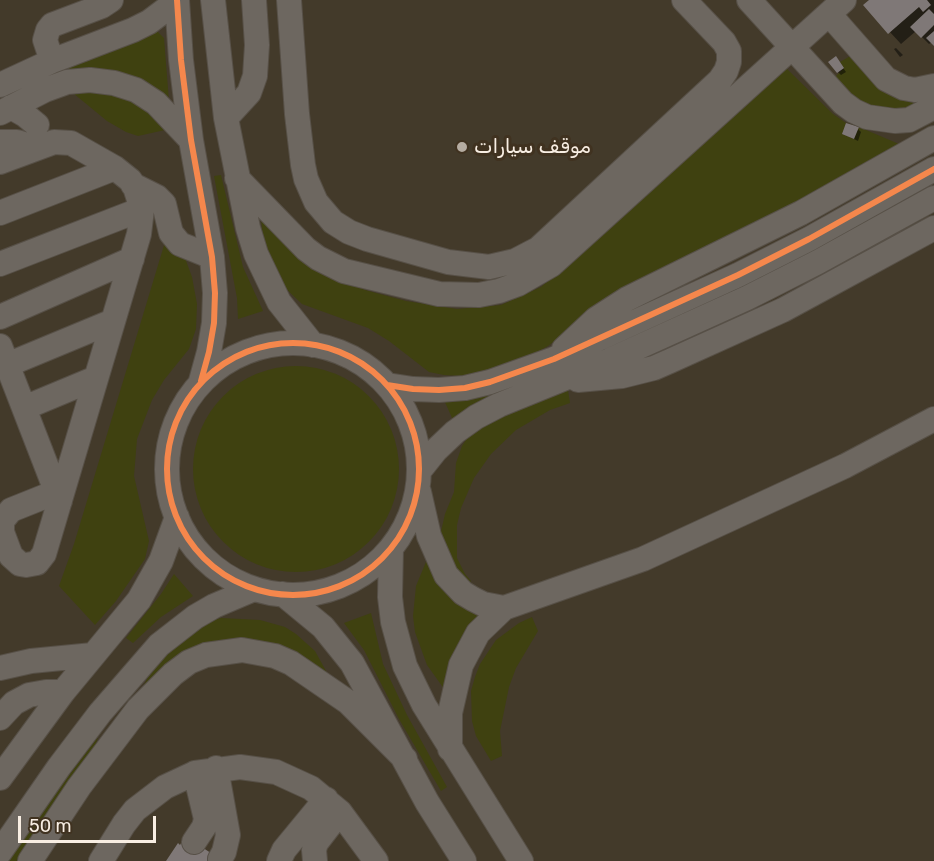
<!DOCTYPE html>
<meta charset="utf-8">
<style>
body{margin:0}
#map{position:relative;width:934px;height:861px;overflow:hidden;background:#393127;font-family:Rubik,sans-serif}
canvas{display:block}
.scale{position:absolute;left:18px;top:816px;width:138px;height:27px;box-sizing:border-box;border:3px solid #f8eee3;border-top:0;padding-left:8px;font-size:18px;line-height:21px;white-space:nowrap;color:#f8eee3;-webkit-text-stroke:4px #403220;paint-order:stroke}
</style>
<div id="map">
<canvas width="934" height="861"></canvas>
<div class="scale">50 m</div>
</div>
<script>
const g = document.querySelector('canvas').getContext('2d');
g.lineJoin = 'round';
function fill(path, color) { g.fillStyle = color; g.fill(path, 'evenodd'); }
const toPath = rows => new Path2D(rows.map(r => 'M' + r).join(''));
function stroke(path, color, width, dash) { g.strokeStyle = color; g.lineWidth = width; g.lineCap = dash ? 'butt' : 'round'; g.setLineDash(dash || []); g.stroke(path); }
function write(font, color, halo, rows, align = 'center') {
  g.font = font + ' Rubik,Vazirmatn,sans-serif'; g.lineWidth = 6; g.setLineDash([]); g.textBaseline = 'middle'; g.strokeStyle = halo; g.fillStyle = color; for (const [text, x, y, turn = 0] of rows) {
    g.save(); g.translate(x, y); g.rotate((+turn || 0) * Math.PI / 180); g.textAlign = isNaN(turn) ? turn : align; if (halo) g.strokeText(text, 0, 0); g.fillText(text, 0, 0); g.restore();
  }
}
fill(toPath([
 [0,0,934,0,934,861,0,861]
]), '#433a2a');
fill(toPath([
 [157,31,164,38,169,101,43,80,40,73],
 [852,55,933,97,911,108,892,113,857,102,834,78,844,68,840,62],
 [785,67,833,114,846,123,842,134,854,139,859,127,899,144,741,236,622,289,548,346,519,362,462,376,444,375,429,372,389,341,368,328,302,304,284,287,272,263,263,237,260,210,324,272,365,290,406,301,457,309,501,305,541,287,623,216],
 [96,87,130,95,163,125,165,130,138,136,126,132,107,121,73,93],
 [221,175,243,267,263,311,238,319,237,298,214,176],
 [165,242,185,258,192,277,197,304,196,329,189,349,164,380,152,400,137,439,134,476,149,541,145,559,116,601,95,625,59,586,74,544],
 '193 469a103 103 0 1 1 206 0a103 103 0 1 1-206 0Z',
 [509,386,511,390,453,420,444,400],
 [568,390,570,403,550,410,516,430,491,454,474,478,461,508,457,525,457,558,465,574,471,581,465,589,440,536,445,514,454,492,456,463,462,446,468,437,483,424],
 [428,557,488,615,447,693,427,665,415,632,413,616,416,586],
 [174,574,193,596,161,617,133,643,126,638,161,594],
 [371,613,383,664,407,715,447,787,441,791,399,719,364,650,344,623],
 [532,617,538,631,516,668,509,687,500,731,502,756,491,761,476,736,472,721,471,691,475,677,480,664,496,640,519,623],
 [221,618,260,620,285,627,296,634,315,651,331,680,238,644,135,702,147,679,164,655,208,622],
 [98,737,94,751,23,861,8,861,41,812]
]), '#3f4110');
fill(toPath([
 [871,0,934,0,934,44,932,42,929,44,916,31,901,44,865,5],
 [896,48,903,55,900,57,894,49],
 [839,62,846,72,841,75,838,72],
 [858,129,861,132,858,141,844,134]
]), '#0007');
fill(toPath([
 [869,0,927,0,931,5,923,12,919,7,888,34,863,5],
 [929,9,934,14,934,25,921,38,910,27],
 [934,31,934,46,926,38],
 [836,56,844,68,837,73,828,62],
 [846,123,859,127,854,139,842,134],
 [185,836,223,861,166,861,178,843,180,845]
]), '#7f7877');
const minor = toPath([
 [177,0,181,60,191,140,212,257,215,293,214,323,209,352,201,381],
 [213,0,226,118,248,228,256,254,279,302,313,345],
 [289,0,297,114,303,165,306,179,316,202,333,222,349,232,367,239,448,262,489,267,515,261,538,249,720,80,726,71,729,62,729,51,724,42,684,0],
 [749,0,843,103,854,111,867,117,895,121,909,120,934,107],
 [829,14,886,79,904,88,915,90,934,86],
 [52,61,45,40,48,30,52,25,102,6,111,0],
 [0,85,52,61,133,30,149,22,177,1],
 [11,107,25,115,37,125],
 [0,113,45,90,67,82,90,80,114,83,136,90,156,103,191,140],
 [226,118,249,93,255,76,257,45,254,0],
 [0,142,17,142,36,148],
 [0,162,54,142,71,143,115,168,130,180,135,187,142,209,139,234,44,554,37,563,26,565,20,564,11,556,2,532,2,521,11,510,56,492],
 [237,178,306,249,318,258,344,271,439,294,479,295,499,291,518,284,551,265,844,0],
 [133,185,157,197,164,204,171,233,180,244,212,257],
 [0,213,115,168],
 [0,264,142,209],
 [0,317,132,259],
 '167 469a126 126 0 1 1 252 0a126 126 0 1 1-252 0Z',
 [0,346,60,501],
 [564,349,596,319,627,299,801,213,934,138],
 [7,365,113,321],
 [578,380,622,376,654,368,670,361,783,310,934,228],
 [387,385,413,389,439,390,465,388,490,382,554,359,738,275,809,239,934,169],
 [24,408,96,378],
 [420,470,436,450,455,432,476,417,499,405,610,360,747,298,818,262,934,198],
 [419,492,429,536,446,575,463,593,473,599,483,604,504,608],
 [391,549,390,597,393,622,405,666,424,705,521,861],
 [283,594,323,627,352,663,427,802,464,861],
 [0,668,31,661,93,655],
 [0,718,14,703,29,695,46,692,63,692],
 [450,749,450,713,461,665,478,633,504,608,643,559,845,466,934,419],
 [216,768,228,835,224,852,220,859],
 [0,778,63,692,139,600,161,561,177,517],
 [194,842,204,827,206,819,195,773],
 [0,852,59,767,100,713,159,645,195,617,214,606,254,589],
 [30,861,79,787,138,709,173,674,189,662,206,655,242,650,275,656,291,663,348,702,405,759],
 [101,861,124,824,135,810,165,787,195,773,240,767,276,772,311,788,340,812,376,861],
 [279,861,284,850,326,799],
 [315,861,314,850,316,843,340,812]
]);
stroke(minor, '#575047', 26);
stroke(minor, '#6d6760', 24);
stroke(toPath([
 [177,0,181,60,191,140,212,257,215,293,214,323,209,352,201,381],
 '167 469a126 126 0 1 1 252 0a126 126 0 1 1-252 0Z',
 [387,385,413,389,439,390,465,388,490,382,554,359,738,275,809,239,934,169]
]), '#f5874c', 6);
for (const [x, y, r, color] of [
 [462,147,6,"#b5aca1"]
]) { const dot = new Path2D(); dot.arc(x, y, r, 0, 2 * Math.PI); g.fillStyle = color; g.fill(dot); stroke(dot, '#403220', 2); }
write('20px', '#f8eee3', '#403220', [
 ["موقف سيارات",474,147]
], 'left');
</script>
